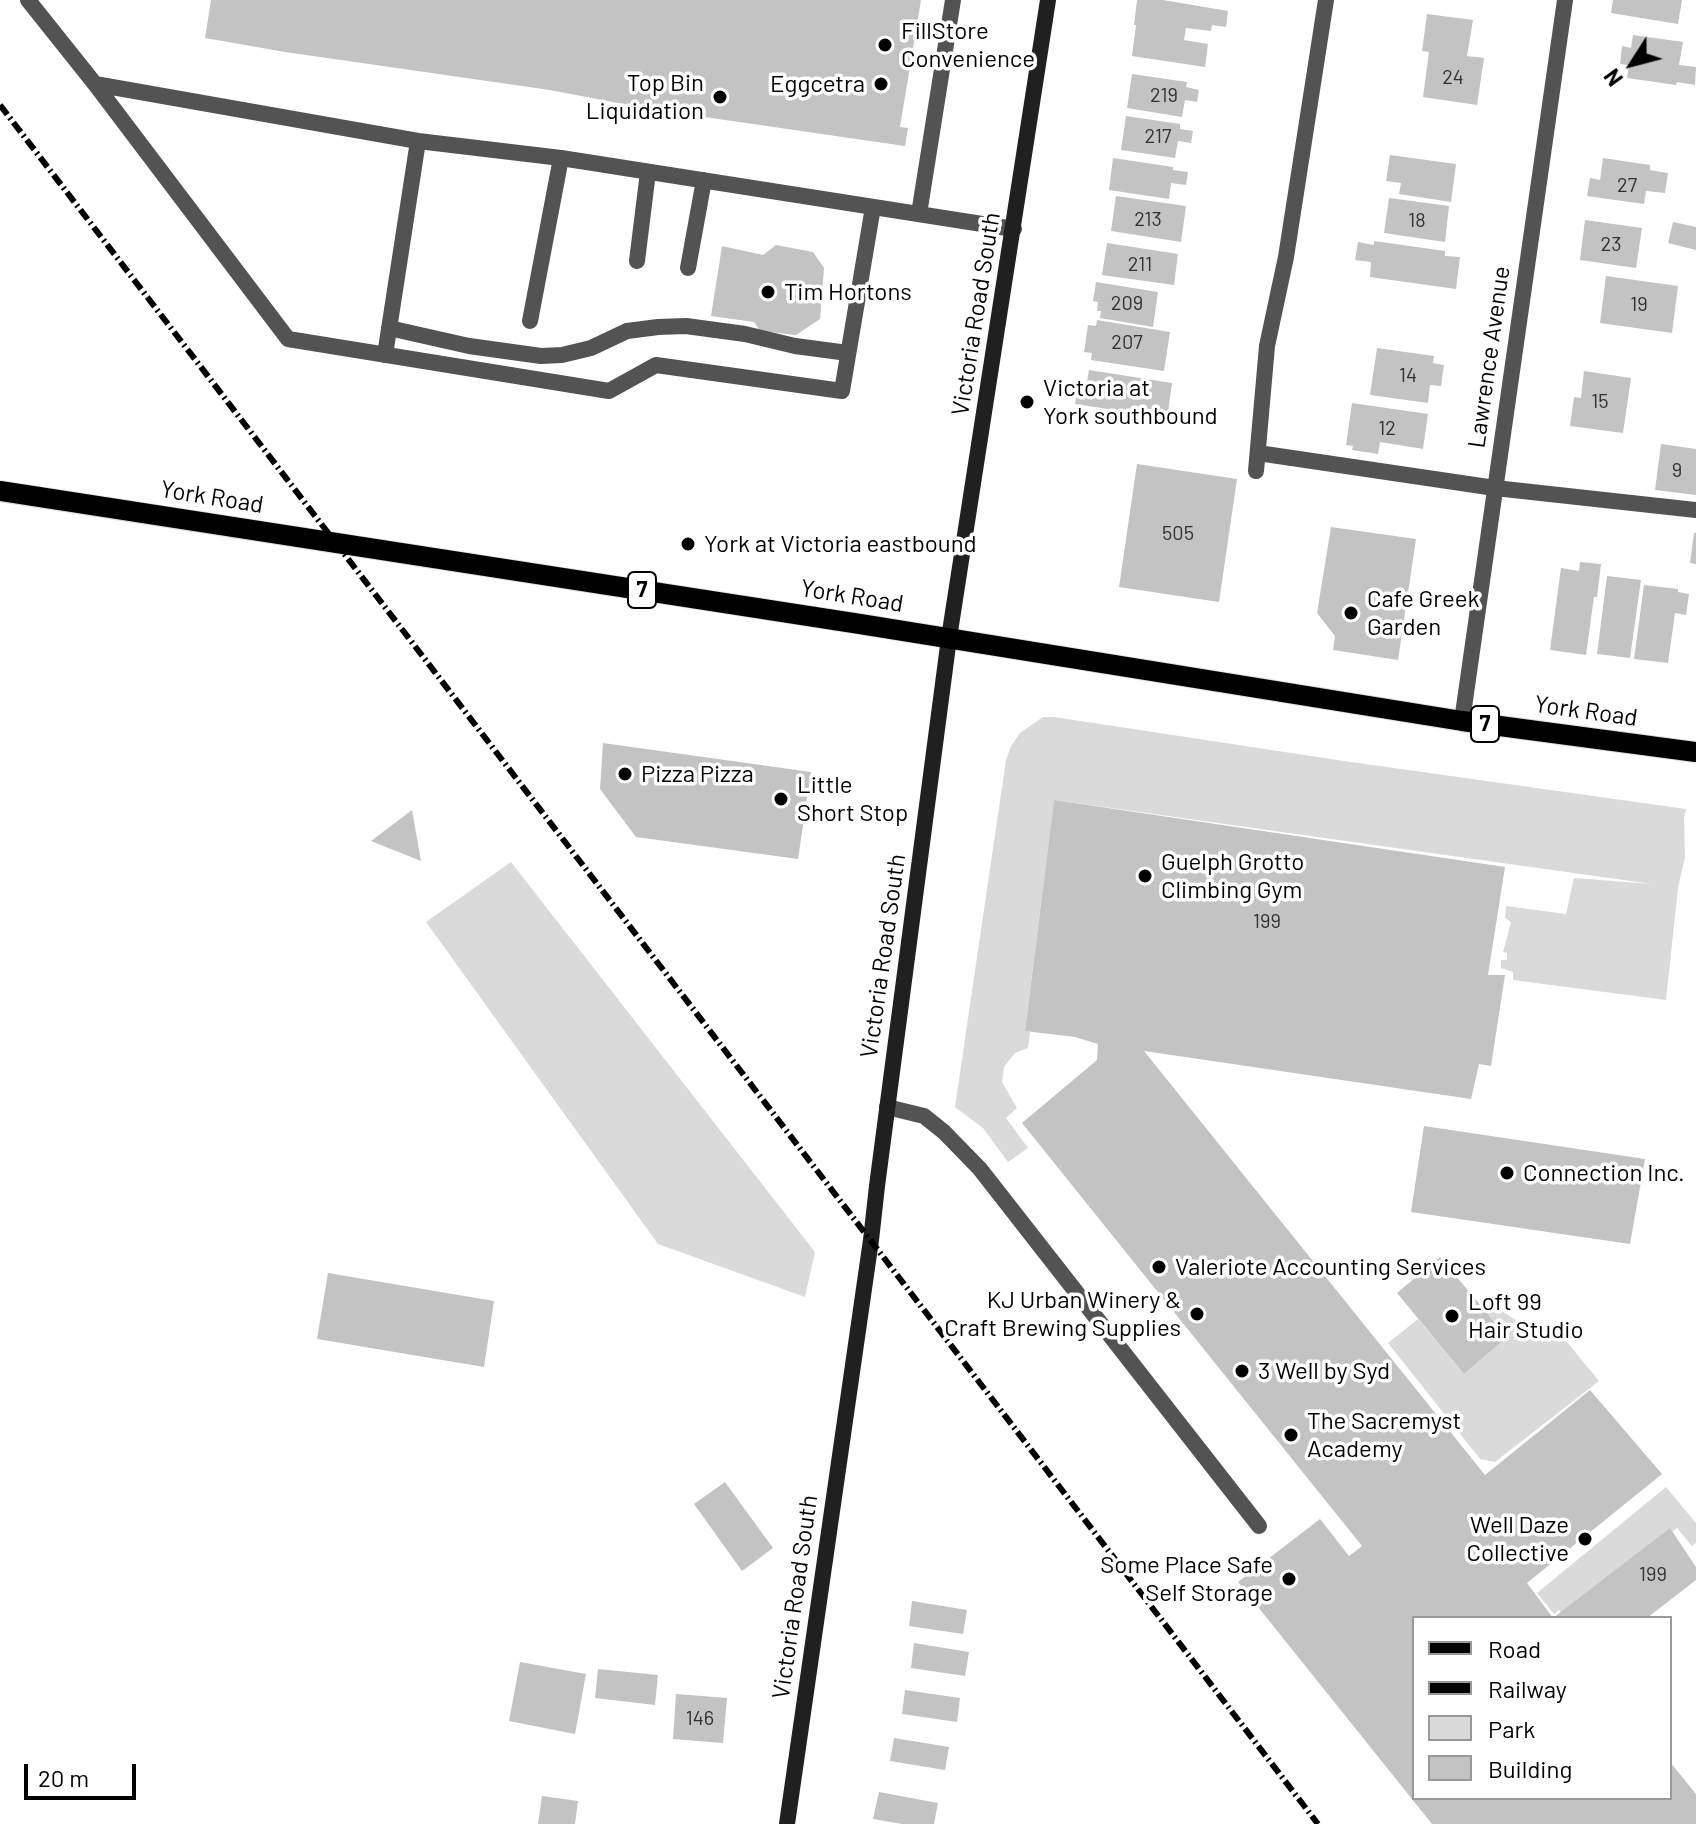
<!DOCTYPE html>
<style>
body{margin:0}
#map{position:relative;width:1696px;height:1824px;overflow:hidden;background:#fff;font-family:Barlow,sans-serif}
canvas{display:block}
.legend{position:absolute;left:1412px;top:1616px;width:260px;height:184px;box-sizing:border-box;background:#fff;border:2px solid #999;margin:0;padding:10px 14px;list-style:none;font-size:24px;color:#000}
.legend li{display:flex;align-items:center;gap:16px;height:40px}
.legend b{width:40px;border:2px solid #999}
.north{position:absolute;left:1592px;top:24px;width:80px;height:80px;-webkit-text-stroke:6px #fff;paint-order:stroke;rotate:234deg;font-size:22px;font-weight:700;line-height:32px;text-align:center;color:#000}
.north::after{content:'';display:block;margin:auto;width:28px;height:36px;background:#000;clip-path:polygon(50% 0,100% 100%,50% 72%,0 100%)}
.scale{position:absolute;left:24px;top:1764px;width:112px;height:36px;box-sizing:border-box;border:4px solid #000;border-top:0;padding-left:10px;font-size:24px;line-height:28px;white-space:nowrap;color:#000;-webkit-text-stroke:6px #fff;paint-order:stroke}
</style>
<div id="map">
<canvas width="1696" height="1824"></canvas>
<ul class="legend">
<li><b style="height:10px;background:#000"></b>Road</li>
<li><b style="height:10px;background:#000"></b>Railway</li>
<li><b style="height:22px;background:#dadada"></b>Park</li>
<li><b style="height:22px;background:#c3c3c3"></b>Building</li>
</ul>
<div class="north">N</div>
<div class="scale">20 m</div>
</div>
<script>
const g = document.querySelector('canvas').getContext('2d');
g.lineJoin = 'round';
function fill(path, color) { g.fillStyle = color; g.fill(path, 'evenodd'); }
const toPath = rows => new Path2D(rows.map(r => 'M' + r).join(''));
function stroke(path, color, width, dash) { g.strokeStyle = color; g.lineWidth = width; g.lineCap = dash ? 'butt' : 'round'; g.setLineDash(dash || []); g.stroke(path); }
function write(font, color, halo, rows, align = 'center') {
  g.font = font + ' Barlow,sans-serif'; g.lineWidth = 7; g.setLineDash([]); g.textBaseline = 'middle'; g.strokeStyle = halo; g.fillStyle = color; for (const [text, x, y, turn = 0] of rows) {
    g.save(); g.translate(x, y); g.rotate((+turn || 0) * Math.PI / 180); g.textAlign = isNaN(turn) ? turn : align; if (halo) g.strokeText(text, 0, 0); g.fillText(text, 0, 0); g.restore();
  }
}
fill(toPath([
 [1043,717,1054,717,1344,761,1686,809,1684,818,1685,857,1678,888,1666,1000,1513,980,1513,972,1501,968,1501,960,1507,960,1507,953,1503,952,1511,922,1505,918,1506,906,1566,914,1574,878,1652,884,1054,800,1025,1030,1030,1032,1028,1048,1015,1053,1004,1067,1002,1082,1017,1108,1006,1118,1028,1148,1008,1162,983,1128,955,1107,1006,760,1011,746,1020,733],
 [511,862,815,1252,805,1297,658,1244,426,922],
 [1496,1307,1526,1327,1545,1336,1562,1336,1599,1381,1495,1462,1480,1459,1388,1343,1418,1319,1464,1374,1506,1338,1487,1313],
 [1666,1487,1696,1523,1696,1543,1692,1546,1677,1528,1564,1617,1559,1610,1554,1614,1537,1593]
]), '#dadada');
fill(toPath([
 [211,0,921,0,900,127,908,128,905,146,649,109,550,90,285,52,205,38],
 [1137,0,1163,0,1228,11,1226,27,1212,25,1211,31,1186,28,1184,40,1208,44,1205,67,1132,56,1136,25,1134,25],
 [1613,0,1682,0,1678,24,1611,13],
 [1427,14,1473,20,1467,56,1484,58,1477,105,1423,97,1429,52,1422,51],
 [1633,35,1683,42,1679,65,1696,67,1695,85,1677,82,1676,85,1627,78,1629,65,1620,64,1622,46,1631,48],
 [1132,74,1187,82,1186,87,1199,90,1197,102,1185,100,1182,117,1127,108],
 [1126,116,1180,124,1180,129,1193,131,1191,143,1178,141,1175,158,1121,150],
 [1390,155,1456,164,1451,202,1399,194,1401,183,1386,181],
 [1113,158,1173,167,1173,170,1188,172,1186,185,1171,183,1169,199,1109,190],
 [1603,158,1650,165,1650,170,1668,173,1665,193,1646,191,1644,204,1587,196,1590,178,1600,180],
 [1116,196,1186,206,1181,242,1111,231],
 [1389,198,1449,206,1445,242,1384,233],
 [1585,220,1642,228,1636,268,1580,260],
 [1673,222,1696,227,1696,250,1668,243],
 [1374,241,1445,251,1445,256,1460,257,1456,289,1370,277,1371,262,1355,260,1358,242,1374,245],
 [1107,243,1178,254,1174,285,1102,275],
 [776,245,813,252,824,268,820,319,796,335,760,331,754,322,711,316,722,246,763,255],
 [1606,276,1678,286,1672,333,1600,323],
 [1096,282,1158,292,1153,327,1100,318,1101,311,1097,311,1098,302,1093,301],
 [1097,320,1170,332,1164,371,1091,360,1092,353,1084,352,1088,325,1096,326],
 [1377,348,1434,356,1433,363,1444,365,1441,386,1430,385,1428,403,1370,395],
 [1089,370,1172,383,1168,412,1154,410,1154,416,1075,404,1078,385,1086,387],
 [1584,371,1631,378,1623,433,1570,426,1574,397,1581,398],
 [1352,403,1428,414,1423,449,1380,442,1378,454,1352,450,1353,446,1346,445],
 [1661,444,1696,449,1696,495,1655,490],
 [1137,464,1237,479,1219,602,1119,587],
 [1331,527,1416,539,1398,660,1333,650,1335,636,1317,613],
 [1694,533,1696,533,1696,564,1690,563],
 [1580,562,1601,564,1597,597,1594,597,1586,655,1550,650,1561,568,1579,571],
 [1607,576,1641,580,1630,658,1597,654],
 [1644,585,1678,589,1678,592,1689,594,1686,615,1675,613,1668,663,1634,659],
 [603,743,811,772,798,859,636,837,600,789],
 [1054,800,1505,867,1488,975,1505,975,1491,1066,1479,1064,1471,1099,1144,1051,1485,1475,1590,1390,1662,1474,1527,1583,1553,1618,1414,1618,1414,1798,1670,1798,1670,1762,1696,1794,1696,1824,1432,1824,1238,1582,1320,1519,1349,1556,1362,1546,1022,1123,1097,1060,1098,1044,1075,1037,1025,1031],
 [412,810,421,861,371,841],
 [1424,1126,1645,1159,1630,1244,1411,1212],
 [1440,1257,1487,1313,1506,1338,1464,1374,1397,1293],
 [328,1273,494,1301,484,1367,317,1339],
 [725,1482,773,1548,742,1571,694,1504],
 [1670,1528,1696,1567,1696,1580,1647,1618,1553,1618],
 [912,1601,967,1610,963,1634,909,1626],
 [914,1643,969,1652,965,1676,911,1668],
 [520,1662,586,1674,575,1734,509,1721],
 [598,1669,658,1675,655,1705,595,1698],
 [905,1690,960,1698,957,1722,902,1714],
 [676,1694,727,1698,723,1743,673,1739],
 [894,1738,949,1747,945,1770,890,1761],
 [879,1792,938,1803,934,1824,902,1824,873,1819],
 [542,1796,578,1801,575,1824,538,1824]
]), '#c3c3c3');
const primary = toPath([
 [0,491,860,624,1462,721,1696,752]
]);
stroke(primary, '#dbdbdb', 22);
stroke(toPath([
 [28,0,95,84,288,339,609,391,656,365,842,391,873,207],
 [95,84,418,141,561,158,1014,229],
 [919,214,953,0],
 [637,261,648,172],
 [688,268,704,180],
 [530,321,561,158],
 [389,328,469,346,541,356,562,355,591,348,627,331,658,327,686,326,745,334,795,346,848,353],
 [385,355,418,141],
 [1258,453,1495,488,1696,510],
 [1256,471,1267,346,1286,257,1326,0],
 [887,1107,924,1116,944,1132,980,1169,1259,1526]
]), '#535353', 16);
stroke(toPath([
 [1462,721,1565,0]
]), '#535353', 16);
stroke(toPath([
 [787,1824,871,1240,877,1186,949,638,1048,0]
]), '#202020', 16);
stroke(primary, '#000', 20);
stroke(toPath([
 [0,105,1318,1824]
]), '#000', 6, [12, 4, 2, 4]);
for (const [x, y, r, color] of [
 [885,45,8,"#000"],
 [881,84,8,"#000"],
 [720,97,8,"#000"],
 [768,292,8,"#000"],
 [1027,402,8,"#000"],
 [688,544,8,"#000"],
 [1351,613,8,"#000"],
 [625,774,8,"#000"],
 [781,799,8,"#000"],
 [1145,876,8,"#000"],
 [1507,1173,8,"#000"],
 [1159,1267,8,"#000"],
 [1197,1314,8,"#000"],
 [1452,1316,8,"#000"],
 [1242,1371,8,"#000"],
 [1291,1435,8,"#000"],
 [1585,1539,8,"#000"],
 [1289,1579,8,"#000"]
]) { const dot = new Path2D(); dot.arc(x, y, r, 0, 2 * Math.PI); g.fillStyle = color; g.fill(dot); stroke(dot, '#fff', 3); }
write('20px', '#313131', null, [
 ["24",1453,77],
 ["219",1164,95],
 ["217",1158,136],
 ["27",1627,185],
 ["213",1148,219],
 ["18",1417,220],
 ["23",1611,244],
 ["211",1140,264],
 ["209",1127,303],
 ["19",1639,304],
 ["207",1127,342],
 ["14",1408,375],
 ["15",1600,401],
 ["12",1387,428],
 ["9",1677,470],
 ["505",1178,533],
 ["199",1267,921],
 ["199",1653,1574],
 ["146",700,1718]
]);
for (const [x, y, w] of [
 [642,590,28],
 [1485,724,28]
]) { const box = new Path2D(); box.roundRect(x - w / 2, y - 18, w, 36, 6); g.fillStyle = '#fff'; g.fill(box); stroke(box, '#000', 2); }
write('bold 22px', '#000', null, [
 ["7",642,590],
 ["7",1485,724]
]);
write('24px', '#000', '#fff', [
 ["FillStore",901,31],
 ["Convenience",901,59],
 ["Top Bin",704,83,"right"],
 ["Liquidation",704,111,"right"],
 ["Eggcetra",865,84,"right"],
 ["Tim Hortons",784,292],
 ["Victoria at",1043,388],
 ["York southbound",1043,416],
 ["York at Victoria eastbound",704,544],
 ["Cafe Greek",1367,599],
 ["Garden",1367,627],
 ["Pizza Pizza",641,774],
 ["Little",797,785],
 ["Short Stop",797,813],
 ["Guelph Grotto",1161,862],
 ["Climbing Gym",1161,890],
 ["Connection Inc.",1523,1173],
 ["Valeriote Accounting Services",1175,1267],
 ["KJ Urban Winery &",1181,1300,"right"],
 ["Craft Brewing Supplies",1181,1328,"right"],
 ["Loft 99",1468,1302],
 ["Hair Studio",1468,1330],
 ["3 Well by Syd",1258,1371],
 ["The Sacremyst",1307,1421],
 ["Academy",1307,1449],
 ["Well Daze",1569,1525,"right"],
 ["Collective",1569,1553,"right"],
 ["Some Place Safe",1273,1565,"right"],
 ["Self Storage",1273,1593,"right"]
], 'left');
write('24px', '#000', '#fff', [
 ["Victoria Road South",976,314,-81],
 ["Lawrence Avenue",1489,357,-82],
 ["York Road",212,497,9],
 ["York Road",852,596,9],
 ["York Road",1586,711,8],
 ["Victoria Road South",883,956,-82],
 ["Victoria Road South",795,1597,-82]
]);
</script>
